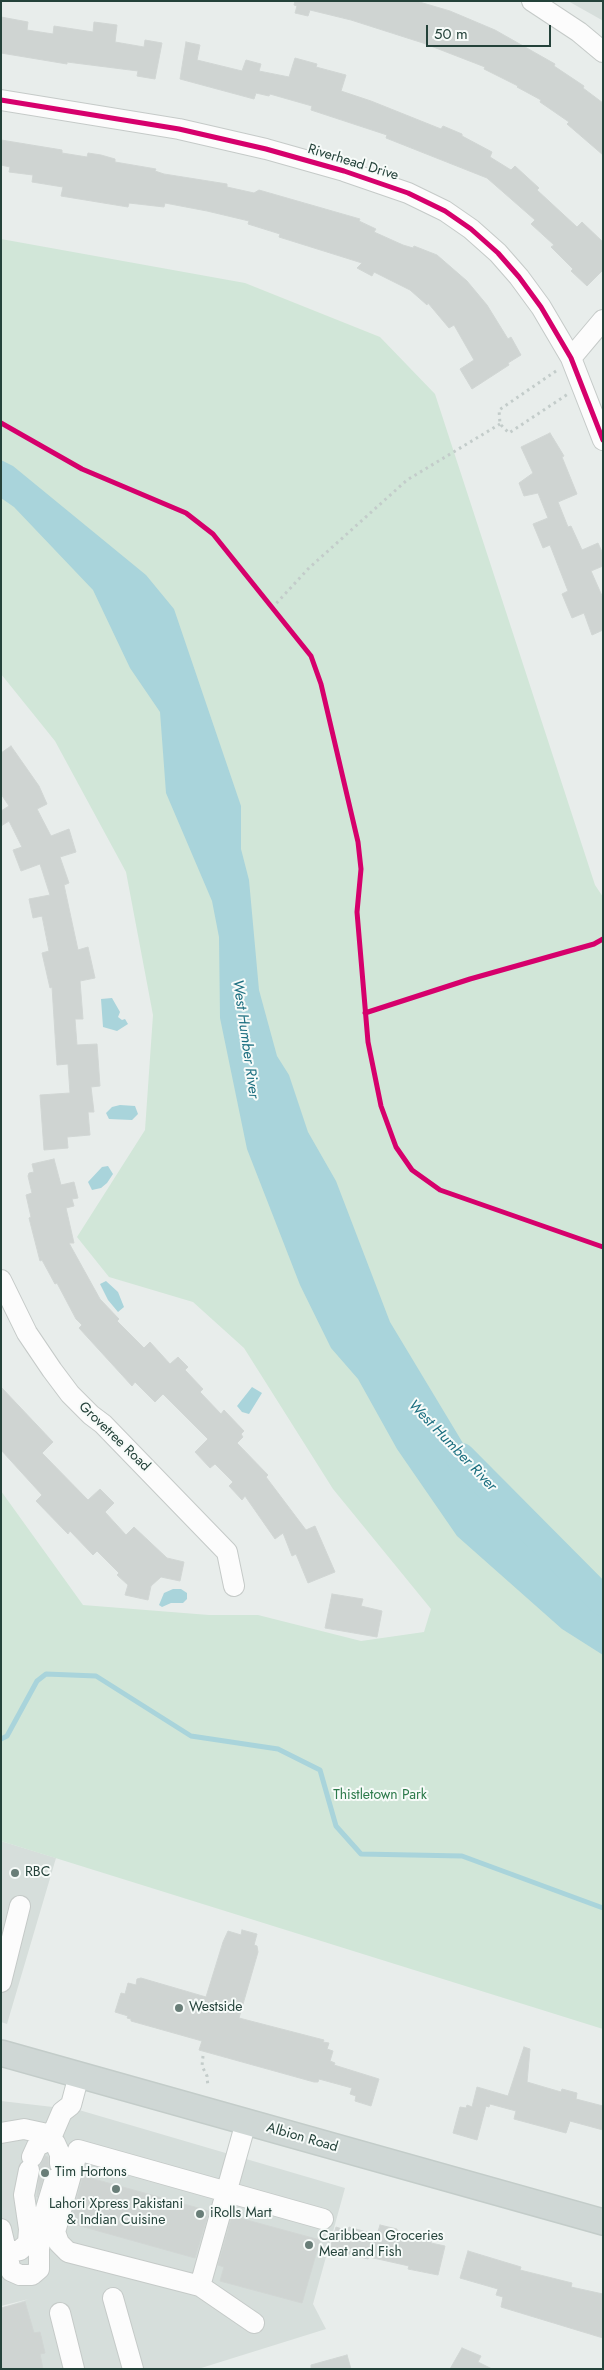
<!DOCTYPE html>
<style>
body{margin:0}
#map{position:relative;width:604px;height:2370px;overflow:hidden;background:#e8edeb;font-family:Jost,sans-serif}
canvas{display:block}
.frame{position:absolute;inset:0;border:2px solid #24423a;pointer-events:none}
.scale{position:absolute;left:426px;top:25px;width:125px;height:22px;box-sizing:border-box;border:2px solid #24423a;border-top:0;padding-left:6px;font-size:15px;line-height:18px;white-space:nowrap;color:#24423a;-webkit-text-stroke:4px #f7fbf9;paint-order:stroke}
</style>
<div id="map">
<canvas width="604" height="2370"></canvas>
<div class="frame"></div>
<div class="scale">50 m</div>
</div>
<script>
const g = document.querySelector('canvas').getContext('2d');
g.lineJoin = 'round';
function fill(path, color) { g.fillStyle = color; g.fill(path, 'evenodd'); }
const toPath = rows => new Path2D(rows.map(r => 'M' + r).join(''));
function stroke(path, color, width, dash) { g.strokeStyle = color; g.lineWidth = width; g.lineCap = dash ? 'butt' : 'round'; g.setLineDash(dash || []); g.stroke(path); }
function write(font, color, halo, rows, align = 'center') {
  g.font = font + ' Jost,sans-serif'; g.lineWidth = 4; g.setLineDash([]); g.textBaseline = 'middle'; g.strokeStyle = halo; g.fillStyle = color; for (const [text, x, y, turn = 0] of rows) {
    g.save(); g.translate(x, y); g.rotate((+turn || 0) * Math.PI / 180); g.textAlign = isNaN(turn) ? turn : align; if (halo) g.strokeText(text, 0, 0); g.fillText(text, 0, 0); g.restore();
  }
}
fill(toPath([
 [568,1,603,1,603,21,600,19],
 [1,1841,56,1858,7,2024,1,2022],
 [1,2101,79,2110,345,2188,313,2304,326,2329,198,2369,1,2369,1,2308,29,2299,1,2306]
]), '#d6dedb');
fill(toPath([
 [1,239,245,283,380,337,435,394,595,885,603,897,603,2029,1,1841,1,1491,83,1605,209,1615,258,1615,361,1641,424,1632,431,1609,333,1489,244,1348,193,1302,109,1277,77,1237,145,1130,153,1015,126,872,55,741,1,674]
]), '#d1e6d8');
fill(toPath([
 [1,460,13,466,146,575,174,609,241,806,241,849,249,880,259,990,277,1056,289,1075,308,1132,336,1181,390,1322,505,1513,603,1586,603,1655,562,1629,457,1536,397,1449,358,1379,331,1348,300,1285,247,1149,220,1018,219,937,212,901,166,793,160,712,130,668,93,590,14,507,1,498],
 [112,998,120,1012,118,1017,122,1020,125,1019,128,1024,117,1031,103,1027,101,999],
 [120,1105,135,1106,138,1114,132,1120,109,1119,106,1113,112,1107],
 [108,1166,113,1174,107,1183,101,1188,92,1190,88,1182,102,1167],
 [106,1281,118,1292,124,1307,118,1312,108,1300,100,1284],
 [252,1387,262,1393,249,1414,242,1412,237,1406],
 [173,1589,181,1589,187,1593,187,1599,183,1603,171,1603,162,1607,159,1605,164,1593]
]), '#a9d4db');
stroke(toPath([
 [1,1739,7,1736,37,1681,46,1674,96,1676,191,1736,278,1749,320,1770,336,1826,361,1854,462,1856,603,1908]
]), '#a9d4db', 5);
stroke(toPath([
 [461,1458,603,1601]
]), '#a9d4db', 30);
const building = toPath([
 [295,1,416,1,450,11,495,30,555,64,554,66,584,86,583,88,603,103,603,155,567,124,569,122,540,102,541,100,517,87,518,86,484,69,485,67,423,43,351,20,310,10,308,16,295,13,297,6,294,5,295,1],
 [1,17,28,22,27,30,53,34,54,26,93,32,94,22,117,25,115,42,144,47,145,40,162,43,155,79,137,76,138,71,67,62,67,64,1,53,1,17],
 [186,42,200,45,197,60,242,71,246,60,261,64,259,71,289,77,295,58,317,64,316,67,346,75,341,91,371,101,441,129,443,126,462,134,462,136,492,152,490,157,511,170,515,166,539,188,537,190,577,227,582,222,603,242,603,270,587,286,571,271,573,269,551,247,554,245,531,224,535,220,487,178,386,138,387,135,311,110,312,106,270,94,269,96,256,93,254,99,180,79,186,42],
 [1,140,62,150,62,153,87,157,88,153,101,155,115,159,115,162,156,169,155,171,164,174,227,184,227,187,254,193,259,190,360,219,359,221,376,229,374,232,403,245,413,248,414,246,437,255,467,281,487,305,508,339,511,337,521,355,508,363,509,365,472,389,460,369,474,360,454,325,449,328,428,303,427,305,410,290,374,272,372,276,357,268,362,263,279,237,280,234,248,224,249,221,207,211,165,203,164,207,129,203,128,207,61,196,63,187,32,182,33,175,9,172,10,167,1,165,1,140],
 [550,433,564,456,562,457,577,494,558,502,568,527,571,526,582,550,598,543,603,554,603,566,591,571,603,598,603,630,592,635,584,613,572,618,562,594,568,591,550,545,543,548,533,524,548,518,538,493,524,496,519,483,533,473,521,447,550,433],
 [11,746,39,786,47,804,37,809,51,836,69,829,76,852,60,857,69,883,64,885,78,950,88,947,95,978,80,981,83,1019,75,1019,77,1045,97,1044,100,1086,91,1087,94,1112,88,1112,90,1135,67,1137,68,1148,44,1150,40,1095,70,1093,68,1064,57,1065,52,987,50,988,42,953,49,951,42,916,33,918,29,899,50,895,40,864,21,871,13,850,22,847,9,821,1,826,1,811,9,806,1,794,1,753,11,746],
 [54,1159,61,1185,74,1182,78,1198,72,1199,74,1206,66,1208,74,1243,69,1243,100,1299,119,1319,117,1321,144,1348,150,1342,170,1364,178,1357,188,1367,185,1370,203,1389,200,1392,221,1414,224,1410,244,1431,241,1434,243,1437,237,1443,268,1475,266,1477,306,1530,315,1526,335,1572,308,1583,296,1554,292,1556,283,1533,275,1539,245,1496,242,1500,229,1486,233,1482,215,1464,210,1468,195,1452,208,1439,163,1394,155,1402,135,1382,132,1386,79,1328,82,1325,76,1319,57,1283,55,1284,42,1260,40,1261,29,1218,31,1217,26,1195,32,1193,28,1176,29,1173,34,1172,32,1164,54,1159],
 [1,1387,53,1442,42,1453,88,1500,100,1489,114,1503,105,1512,126,1535,134,1527,167,1558,184,1562,180,1581,161,1577,151,1586,148,1600,125,1595,128,1585,117,1575,119,1573,97,1551,93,1555,70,1531,68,1534,36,1501,42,1495,1,1450,1,1387],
 [332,1594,363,1599,361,1606,382,1611,377,1637,325,1628,332,1594],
 [242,1930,257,1934,254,1945,257,1946,258,1952,239,2018,324,2040,323,2042,329,2043,327,2049,333,2051,330,2061,335,2063,334,2065,379,2079,371,2106,355,2101,356,2096,350,2094,352,2088,319,2079,318,2082,314,2082,199,2050,202,2041,131,2021,131,2019,127,2018,128,2016,115,2012,121,1993,125,1994,128,1983,136,1985,137,1979,141,1978,206,1997,223,1942,228,1931,241,1935,242,1930],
 [524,2047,530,2049,527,2082,561,2092,562,2089,577,2093,576,2099,603,2106,603,2130,570,2121,566,2133,514,2119,516,2111,490,2104,489,2107,486,2106,477,2140,453,2133,460,2107,466,2108,467,2105,472,2107,477,2087,508,2096,524,2047],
 [45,2156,48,2157,49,2169,44,2176,37,2197,40,2166,45,2156],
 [83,2176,209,2211,195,2258,70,2223,83,2176],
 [232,2216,320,2240,302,2303,220,2281,224,2267,218,2265,232,2216],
 [380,2225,397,2229,397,2231,432,2239,431,2243,445,2246,438,2275,408,2269,409,2266,369,2257,368,2259,330,2249,336,2227,348,2231,349,2227,377,2235,380,2225],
 [468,2251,521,2267,520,2270,572,2283,571,2287,603,2294,603,2338,501,2307,503,2297,496,2295,498,2289,460,2278,468,2251],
 [25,2302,34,2333,40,2332,45,2353,40,2354,43,2369,1,2369,1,2308,25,2302],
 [462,2348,481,2356,478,2362,492,2369,450,2369,462,2348],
 [347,2355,351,2369,311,2369,311,2365,347,2355]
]);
fill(building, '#cfd4d2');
stroke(building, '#d1d6d4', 1);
const minor = toPath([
 [532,1,579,32,603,52],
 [1,100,179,129,266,149,344,171,408,193,445,211,471,229,498,253,519,277,541,307,571,358,603,440],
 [571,358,603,320],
 [1,1280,27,1333,52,1370,70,1394,91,1415,103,1424,227,1552,234,1586],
 [1,1982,20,1906],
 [1,2133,24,2129,52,2135],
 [50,2140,55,2143,60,2154,60,2164],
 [32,2157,37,2146,50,2140,62,2112,71,2105,79,2075],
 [1,2229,11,2271,20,2275,32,2275,39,2269,39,2249,45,2212,55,2179],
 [7,2253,20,2250,28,2243,29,2229,24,2195,29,2170],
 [200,2286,246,2122],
 [113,2298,133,2369],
 [60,2313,74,2369],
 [254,2323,200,2286,68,2252,59,2243,55,2232,78,2150,323,2219]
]);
const major = toPath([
 [1,2053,603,2222]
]);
stroke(minor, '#c5cac8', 22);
stroke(major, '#c3ccc9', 28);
stroke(toPath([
 [556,371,499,410,500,424,509,433,568,394],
 [272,608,309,568,407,480,500,424],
 [365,1013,470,979,594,944,603,939],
 [203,2056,202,2066,207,2076,208,2087]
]), '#c3ccca', 3, [2.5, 4]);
stroke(minor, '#fcfcfc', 20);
stroke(major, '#cfd7d5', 25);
stroke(toPath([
 [1,100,179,129,266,149,344,171,408,193,445,211,471,229,498,253,519,277,541,307,571,358,603,440],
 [1,423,82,469,186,513,213,534,311,656,321,684,358,842,361,869,357,912,368,1042,381,1106,396,1147,412,1170,440,1190,603,1247],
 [365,1013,470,979,594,944,603,939]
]), '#d6006c', 5);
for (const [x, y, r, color] of [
 [15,1873,5,"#697e78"],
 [179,2008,5,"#697e78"],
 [45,2173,5,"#697e78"],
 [116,2189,5,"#697e78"],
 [200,2214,5,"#697e78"],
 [309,2245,5,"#697e78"]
]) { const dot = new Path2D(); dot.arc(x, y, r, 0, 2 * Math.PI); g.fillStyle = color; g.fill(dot); stroke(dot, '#f7fbf9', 2); }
write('14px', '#24423a', '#f7fbf9', [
 ["Riverhead Drive",353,163,17],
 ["Grovetree Road",114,1437,44],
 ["Albion Road",302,2138,16]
]);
write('14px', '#2d7a4b', '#f7fbf9', [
 ["Thistletown Park",380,1796]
]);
write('14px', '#24423a', '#f7fbf9', [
 ["RBC",25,1873],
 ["Westside",189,2008],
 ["Tim Hortons",55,2173],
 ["Lahori Xpress Pakistani",116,2205,"center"],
 ["& Indian Cuisine",116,2221,"center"],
 ["iRolls Mart",210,2214],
 ["Caribbean Groceries",319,2237],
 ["Meat and Fish",319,2253]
], 'left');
write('italic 15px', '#1c6f80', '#f7fbf9', [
 ["West Humber River",245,1039,82],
 ["West Humber River",452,1446,46]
]);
</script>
